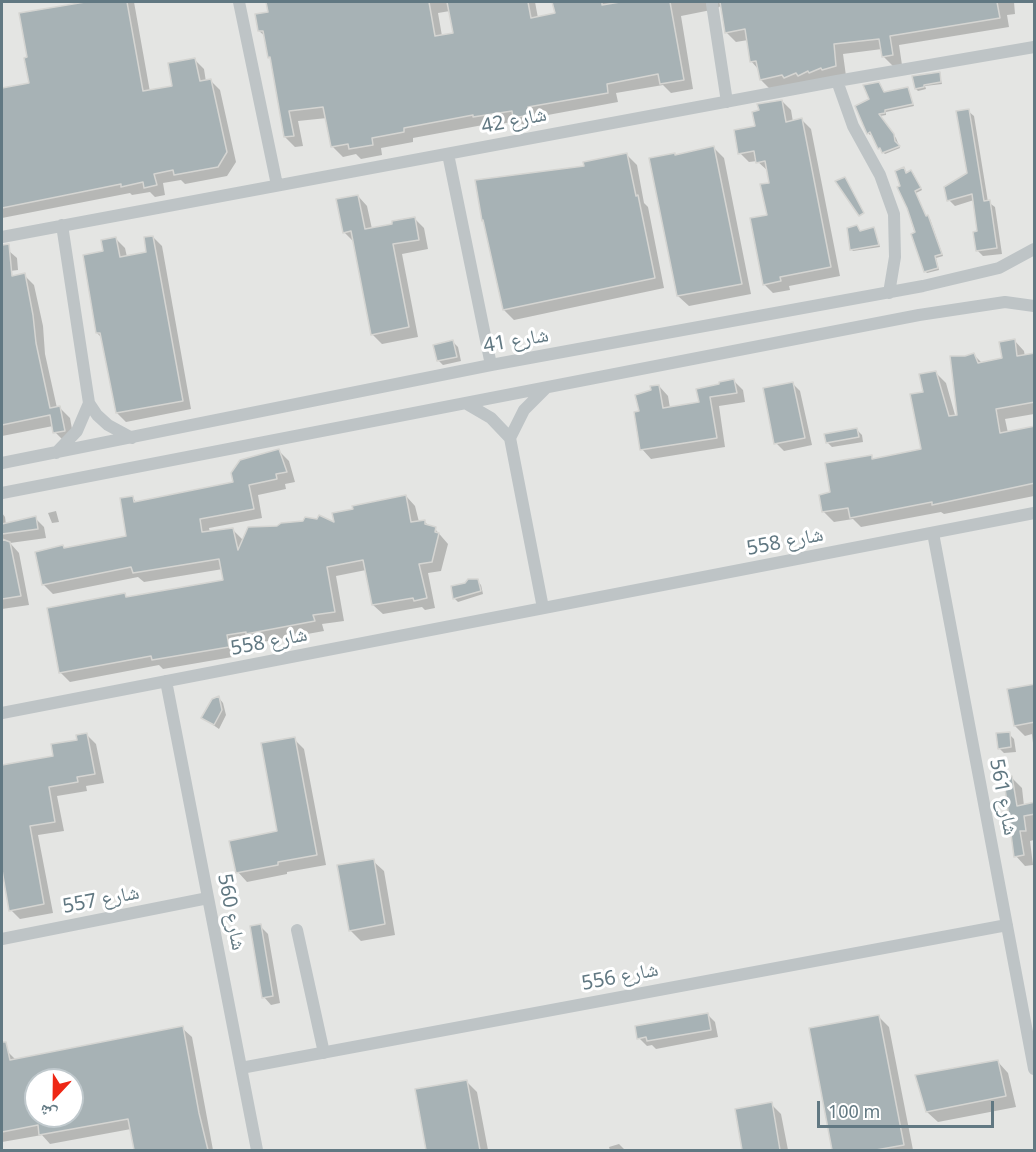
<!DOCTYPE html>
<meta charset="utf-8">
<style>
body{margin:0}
#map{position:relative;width:1036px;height:1152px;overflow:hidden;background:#f4f3ef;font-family:"Noto Sans","Noto Naskh Arabic",sans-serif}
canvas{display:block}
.frame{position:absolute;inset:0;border:3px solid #617882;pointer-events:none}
.north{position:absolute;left:24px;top:1068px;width:60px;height:60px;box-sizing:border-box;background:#fff;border:2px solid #c0c9cd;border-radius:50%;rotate:202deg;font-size:16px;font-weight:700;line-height:24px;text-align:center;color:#617882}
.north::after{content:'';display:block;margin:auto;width:21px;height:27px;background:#ee2715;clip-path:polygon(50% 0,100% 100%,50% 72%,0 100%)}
.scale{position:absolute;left:817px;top:1101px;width:177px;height:27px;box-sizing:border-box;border:3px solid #617882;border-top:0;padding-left:8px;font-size:18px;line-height:21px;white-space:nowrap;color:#617882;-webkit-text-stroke:4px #fff;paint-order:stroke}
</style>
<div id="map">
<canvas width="1036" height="1152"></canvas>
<div class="frame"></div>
<div class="north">ش</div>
<div class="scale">100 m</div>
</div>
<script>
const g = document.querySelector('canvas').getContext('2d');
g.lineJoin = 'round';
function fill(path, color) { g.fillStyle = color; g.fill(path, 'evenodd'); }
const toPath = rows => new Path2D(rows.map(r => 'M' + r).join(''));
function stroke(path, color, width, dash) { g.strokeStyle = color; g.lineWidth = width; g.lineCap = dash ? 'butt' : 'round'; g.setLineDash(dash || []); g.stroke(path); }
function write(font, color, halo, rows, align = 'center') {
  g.font = font + ' "Noto Sans","Noto Naskh Arabic",sans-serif'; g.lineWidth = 6; g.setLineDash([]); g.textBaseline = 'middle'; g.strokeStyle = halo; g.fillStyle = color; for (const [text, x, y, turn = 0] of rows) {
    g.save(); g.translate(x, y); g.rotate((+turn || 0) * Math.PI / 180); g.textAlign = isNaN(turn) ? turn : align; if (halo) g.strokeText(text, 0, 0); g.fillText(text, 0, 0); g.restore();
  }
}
fill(toPath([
 [2,2,1034,2,1034,1150,2,1150],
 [36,1080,72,1080,72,1116,36,1116]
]), '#e4e5e3');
fill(toPath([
 [89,2,134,2,150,92,174,87,194,59,204,69,206,82,211,81,220,90,236,162,227,176,185,184,181,180,163,183,165,195,155,197,150,192,132,195,130,193,2,218,2,89,31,84],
 [268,2,535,2,538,18,556,15,554,2,1014,2,1015,14,1007,15,1009,27,899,45,902,65,893,66,883,56,882,49,843,54,846,76,771,90,761,80,759,70,751,61,748,40,736,42,726,32,722,5,716,9,681,16,693,89,671,93,663,85,616,93,618,102,537,117,539,125,525,127,519,121,485,126,483,125,413,138,413,142,381,148,382,155,361,159,356,154,343,157,333,147,327,118,298,121,303,146,295,147,285,137,272,60,269,57,266,37,259,31,270,14],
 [450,11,455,34,442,36,438,13],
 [939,73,942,84,925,86,926,89,918,91,916,89],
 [907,88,914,106,886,112,886,115,880,116,896,138,900,148,885,154,879,148,872,133,870,135,868,133,884,94],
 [782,101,791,110,793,122,802,120,811,129,840,276,789,286,790,290,773,293,764,284,770,184,768,171,757,161,749,162,740,153,757,128],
 [968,111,974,116,988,202,995,207,1002,254,983,256,977,250,979,232,974,200,955,206,949,200,968,173],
 [714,148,724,158,751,294,689,306,678,296,676,156],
 [627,155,637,165,644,203,648,207,664,288,514,320,504,310,485,222,586,167],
 [904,169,907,174,911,171,913,173,922,190,916,193,926,217,930,219,943,256,936,258,939,270,927,273,925,271,902,187],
 [358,196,367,206,372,229,415,219,424,228,428,249,402,254,418,337,382,344,372,334,354,242,344,232],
 [857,226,860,232,874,228,880,247,853,251,851,249],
 [153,237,162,246,191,409,126,422,117,413,102,338,97,333,105,253,116,239,125,248,127,257,148,253],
 [2,251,9,251,17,258,18,270,2,272],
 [24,275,34,285,43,326,45,354,57,408,60,408,70,418,74,440,65,442,55,432,53,426,2,436,2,279],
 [1014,340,1024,351,1025,357,1034,355,1034,414,1005,419,1008,433,1034,427,1034,496,944,514,941,512,861,527,853,519,834,522,823,511,832,493,871,457,874,460,923,451,924,393,936,373,946,383,957,422,965,358,973,354,983,364,1004,360],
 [453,342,458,347,461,361,443,365,438,360],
 [734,381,743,390,745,402,719,406,725,447,651,459,642,449,641,413,653,391,659,386,668,396,670,408,700,403],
 [792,383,800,391,812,445,784,451,776,443],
 [857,430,862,435,863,442,832,447,827,442],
 [279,451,289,461,295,482,285,484,286,489,258,495,262,518,209,528,210,533,233,530,244,541,336,525,406,496,415,506,419,522,424,521,430,527,435,529,448,544,441,571,428,573,435,608,425,610,422,607,383,614,373,605,366,570,336,576,344,621,322,624,324,631,257,643,255,641,236,644,238,656,163,669,159,665,70,682,60,672,125,595,128,598,225,581,223,569,144,582,138,577,53,594,43,584,63,547,66,549,128,537,132,497,137,503,234,483],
 [56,511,59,522,52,523,48,513],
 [2,513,5,517,6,525,35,518,44,527,46,538,10,543,19,553,29,605,2,609],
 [477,581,481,585,483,594,458,602,454,598,466,584],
 [1034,686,1034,752,1032,734,1025,736,1015,726],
 [219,698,223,703,226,715,219,729,203,718],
 [1009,734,1014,739,1016,752,1004,753,999,748],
 [87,735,96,744,104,783,86,786,87,791,57,796,64,831,38,835,53,913,20,919,11,910,2,862,2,767,55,757],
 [294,739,304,749,326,865,287,872,287,874,247,882,238,872,279,832],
 [1012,778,1022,788,1024,806,1034,804,1034,840,1030,841,1033,865,1025,866,1016,856],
 [373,861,384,871,395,935,361,941,350,930],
 [260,926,268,934,280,1003,271,1005,264,997],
 [707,1014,715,1022,718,1037,656,1049,652,1045,647,1046,639,1038],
 [878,1016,889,1027,913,1150,834,1150,810,1029],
 [182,1028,192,1037,213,1150,136,1150,131,1129,50,1144,42,1135,2,1142,2,1052,7,1051,16,1060],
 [36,1080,72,1080,72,1116,36,1116],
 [998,1062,1008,1073,1016,1107,938,1122,927,1112],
 [466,1081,477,1092,488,1150,428,1150,416,1090],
 [771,1104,781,1114,788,1150,744,1150,736,1110],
 [619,1144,625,1150,610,1150,609,1147]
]), '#0003');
const building = toPath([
 [85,2,127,2,143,91,172,86,168,63,195,58,200,81,211,79,227,152,218,167,174,175,173,170,154,174,157,185,144,188,143,182,121,187,121,184,2,208,2,88,29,83,24,58,27,57,19,13,85,2],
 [266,2,429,2,435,36,453,33,447,2,528,2,531,18,555,13,552,2,602,2,602,5,620,2,670,2,684,80,660,84,658,74,607,84,608,93,528,107,530,115,513,118,512,111,473,117,473,115,404,128,404,132,372,138,373,145,349,149,348,144,331,147,323,107,289,111,294,136,284,137,270,57,268,58,263,31,258,31,255,14,268,12,266,2],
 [720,2,997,2,1000,18,890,36,893,55,882,57,879,39,834,44,836,66,822,70,821,68,809,73,808,71,798,76,796,73,784,78,782,75,760,80,756,61,750,62,745,29,725,33,720,2],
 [940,72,941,82,924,85,924,87,915,89,912,76,940,72],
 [879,82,884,92,908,87,913,104,885,110,885,113,879,114,894,134,895,141,900,146,882,153,880,148,878,149,870,132,867,134,855,106,869,99,863,85,879,82],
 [782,100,786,122,802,118,831,267,780,277,781,281,763,285,750,218,767,215,760,184,769,183,765,161,756,163,754,151,738,154,734,130,755,126,752,112,759,110,757,104,782,100],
 [969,109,984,201,990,200,997,248,976,251,973,232,977,231,972,194,947,201,944,187,967,173,956,111,969,109],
 [714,146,742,284,677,296,649,158,675,153,675,155,714,146],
 [627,153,636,196,638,195,655,278,503,310,483,220,482,221,475,180,584,166,583,162,627,153],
 [904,167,906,173,911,170,921,188,915,191,926,216,928,215,942,254,935,256,938,268,924,272,911,234,915,232,907,208,897,187,900,186,895,171,904,167],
 [845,177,864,213,859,216,835,181,845,177],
 [358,195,365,229,392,224,392,221,415,217,419,240,393,244,409,327,371,335,351,231,343,233,336,199,358,195],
 [857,225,860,231,874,227,879,245,850,250,847,228,857,225],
 [153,236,183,401,116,413,100,333,96,333,83,255,103,251,101,240,116,237,120,257,146,252,144,237,153,236],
 [9,244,12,276,25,273,33,315,36,343,50,408,60,406,65,431,53,433,50,415,2,425,2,245,9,244],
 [1015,339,1017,356,1035,353,1035,402,996,409,1000,433,1035,426,1035,483,932,505,932,502,850,518,848,508,822,512,819,495,830,492,825,463,872,455,872,459,921,449,910,394,923,392,919,374,936,371,949,416,957,415,950,356,965,356,974,353,978,363,1002,358,999,342,1015,339],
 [453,340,457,357,437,361,433,345,453,340],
 [734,379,737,393,710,397,717,438,640,450,634,412,639,411,635,395,651,390,650,386,659,385,663,408,699,402,696,389,719,384,719,382,734,379],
 [793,382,805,438,774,444,763,388,793,382],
 [857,428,859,437,826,443,824,434,857,428],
 [279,449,287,472,276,474,277,479,249,485,254,509,200,519,202,532,233,528,238,550,248,527,277,526,281,523,303,521,305,517,317,519,319,515,334,522,332,513,353,509,352,506,406,495,411,522,425,520,425,524,436,527,435,532,439,533,432,562,419,564,427,598,414,601,413,598,372,605,363,560,327,567,335,612,313,615,315,621,246,634,246,632,227,635,229,647,152,660,151,656,59,673,47,608,125,593,126,597,223,580,219,559,133,573,131,567,42,585,35,552,63,545,64,548,126,536,120,498,133,496,134,502,233,482,231,473,240,460,279,449],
 [36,516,38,529,2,534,2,524,36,516],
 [2,539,10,542,21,596,2,599,2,539],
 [468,579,478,579,481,591,453,599,451,586,465,583,468,579],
 [1035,684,1035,722,1014,726,1007,689,1035,684],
 [219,696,222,710,214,725,201,718,212,699,219,696],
 [1010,732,1011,747,998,749,996,733,1010,732],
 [87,733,95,774,77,777,78,782,49,787,55,822,30,826,44,904,9,911,2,870,2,765,53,756,51,744,77,740,76,735,87,733],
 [295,737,317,855,278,862,278,865,236,873,229,841,277,831,261,743,295,737],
 [1012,776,1017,806,1035,802,1035,814,1024,816,1026,831,1020,831,1024,855,1014,857,1005,788,1002,778,1012,776],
 [374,859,385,924,349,931,337,865,374,859],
 [261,924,273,996,262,998,250,926,261,924],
 [708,1013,711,1030,647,1041,646,1037,637,1039,635,1026,708,1013],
 [879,1015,904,1145,876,1150,832,1150,809,1028,879,1015],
 [183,1026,199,1113,208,1150,134,1150,128,1119,39,1135,38,1125,2,1132,2,1042,6,1042,10,1060,183,1026],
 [36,1080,72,1080,72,1116,36,1116,36,1080],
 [998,1060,1006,1096,926,1112,915,1075,998,1060],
 [467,1080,480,1150,426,1150,415,1089,467,1080],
 [772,1102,780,1150,742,1150,735,1109,772,1102]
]);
fill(building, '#a7b2b5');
stroke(building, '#d5d5d2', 1.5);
stroke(toPath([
 [239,2,277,185],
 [712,4,727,102],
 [837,81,853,126,880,175,894,214,895,257,889,293],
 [448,154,491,365],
 [62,225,89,403,97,415,108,425,132,438],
 [2,237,837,81,1034,47],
 [467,404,491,418,510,438,543,608],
 [510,438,524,410,545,389],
 [56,453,77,431,89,403],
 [2,463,491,365,923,286,999,268,1034,249],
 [2,493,919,315,1005,302,1034,306],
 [933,533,1034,1069],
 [166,681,257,1150],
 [2,713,1034,513],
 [297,930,324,1053],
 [2,939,208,898],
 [241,1068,1007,925]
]), '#bec4c6', 12);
write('20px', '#617882', '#fff', [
 ["شارع 42",514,121,-11],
 ["شارع 41",516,341,-10],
 ["شارع 558",785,542,-11],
 ["شارع 558",269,642,-11],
 ["شارع 561",1003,797,79],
 ["شارع 557",101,900,-11],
 ["شارع 560",231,912,79],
 ["شارع 556",620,977,-11]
]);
</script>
